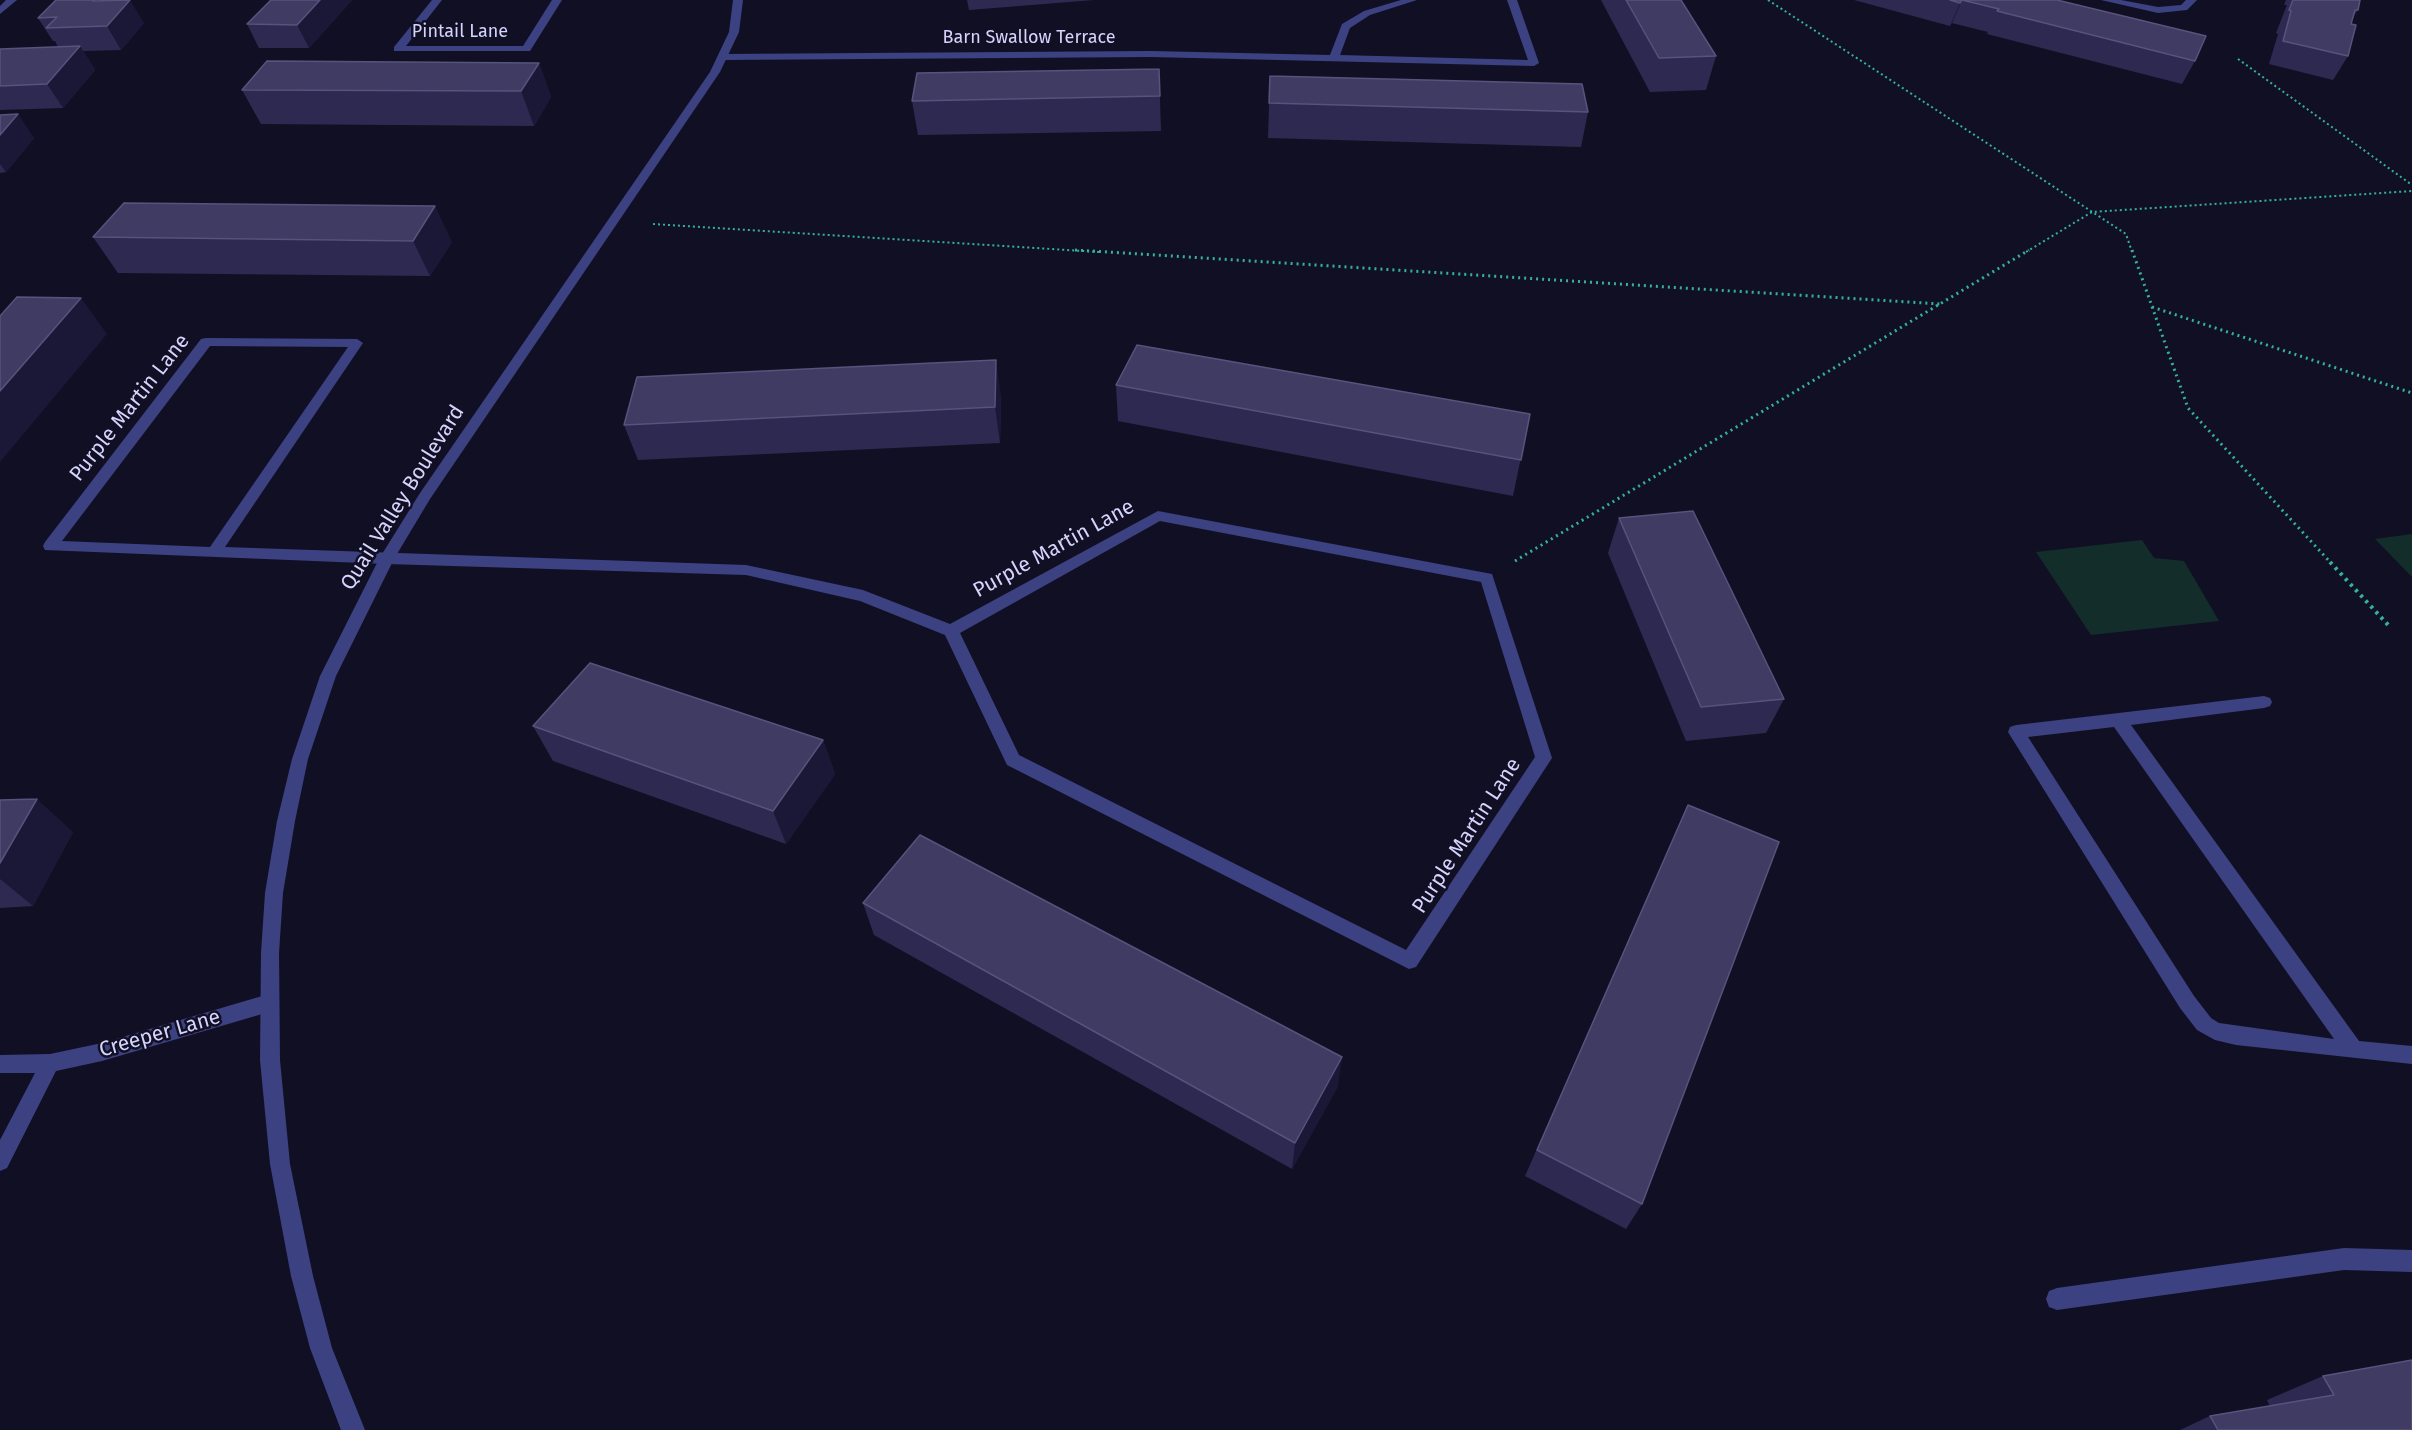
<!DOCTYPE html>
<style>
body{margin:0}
canvas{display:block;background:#110f24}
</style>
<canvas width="2412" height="1430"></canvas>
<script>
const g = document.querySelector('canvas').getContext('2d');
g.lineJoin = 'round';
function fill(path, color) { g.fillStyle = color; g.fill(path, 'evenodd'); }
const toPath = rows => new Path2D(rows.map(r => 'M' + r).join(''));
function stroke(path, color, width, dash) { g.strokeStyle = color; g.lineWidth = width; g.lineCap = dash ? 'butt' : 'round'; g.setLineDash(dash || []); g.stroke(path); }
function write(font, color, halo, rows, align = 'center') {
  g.font = font + ' "Fira Sans",sans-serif'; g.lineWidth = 5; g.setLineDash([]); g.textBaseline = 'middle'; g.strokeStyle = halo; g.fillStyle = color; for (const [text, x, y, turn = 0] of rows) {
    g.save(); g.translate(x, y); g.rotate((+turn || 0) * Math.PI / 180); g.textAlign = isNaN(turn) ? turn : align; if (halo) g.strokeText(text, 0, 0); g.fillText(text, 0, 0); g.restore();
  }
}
fill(toPath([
 [2412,534,2412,577,2375,539],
 [2142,540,2154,558,2184,561,2219,621,2091,635,2036,552]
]), '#122d2a');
stroke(toPath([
 [1768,0,2126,234,2132,252],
 [2238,59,2412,185],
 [653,224,1099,252],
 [2026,252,2092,212,2412,191]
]), '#33b19c', 2, [2, 3]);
stroke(toPath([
 [1075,250,1940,304],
 [2132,250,2188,408,2331,563],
 [2152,307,2412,393],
 [1515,561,2029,250]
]), '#33b19c', 3, [2, 4]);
stroke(toPath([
 [2330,562,2391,628]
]), '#33b19c', 4, [3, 4.5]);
fill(toPath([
 [2264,696,2270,698,2272,702,2270,706,2264,708,2131,725,2359,1041,2412,1046,2412,1064,2236,1045,2215,1040,2197,1030,2180,1008,2008,732,2010,727,2016,725,2264,696],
 [2114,727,2334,1039,2219,1023,2211,1018,2194,996,2028,737,2114,727],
 [2344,1248,2412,1250,2412,1272,2344,1270,2057,1310,2049,1307,2046,1299,2049,1291,2057,1288,2344,1248]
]), '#3c4181');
fill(toPath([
 [6,0,17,0,0,14,0,6,6,0],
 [432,0,442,0,406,46,523,46,552,0,562,0,530,51,394,51,394,47,432,0],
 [1401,0,1417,0,1370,15,1350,28,1340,55,1528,60,1507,0,1517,0,1539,63,1534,66,1151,57,723,60,718,57,723,54,1151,51,1330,55,1342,24,1364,11,1401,0],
 [2101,0,2121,0,2158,7,2181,5,2186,0,2197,0,2187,10,2158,13,2101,0],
 [206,338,357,339,363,343,225,547,746,565,863,590,950,624,1158,511,1492,574,1552,758,1416,967,1409,969,1007,765,945,635,860,601,746,575,387,564,45,550,43,546,45,542,201,339,206,338],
 [210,346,348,347,210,547,62,541,210,346],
 [1160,521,1481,582,1535,757,1406,950,1019,755,960,633,1160,521],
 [269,994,276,997,279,1003,276,1009,269,1012,102,1061,56,1071,7,1168,0,1171,0,1140,35,1073,0,1073,0,1055,50,1054,102,1043,269,994]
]), '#3c4181');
fill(toPath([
 [733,0,743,0,739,32,720,72,430,499,394,559,336,676,308,759,295,821,283,893,279,953,280,1060,290,1164,313,1276,332,1348,365,1430,341,1430,310,1348,291,1276,270,1164,260,1060,261,953,265,893,277,821,292,759,320,676,379,559,420,493,710,72,729,32,733,0]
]), '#3c4181');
fill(toPath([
 [56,0,144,23,121,50,83,51,95,70,63,108,0,110,0,49,58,47,55,41,53,41,38,18],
 [352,0,309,48,259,48,247,24],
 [967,0,1094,0,969,10],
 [1601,0,1681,0,1716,56,1706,90,1650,92],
 [1854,0,2057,0,2195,61,2182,84,1987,34,1988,32,1952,23,1950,26],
 [2286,0,2360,0,2358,10,2353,17,2351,24,2348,56,2333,80,2269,64,2278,34,2276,33,2287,5,2284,5],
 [539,63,551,97,534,126,261,124,242,90],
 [1159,69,1161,131,918,135,912,101],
 [1270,76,1588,112,1581,147,1268,138],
 [0,115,34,138,6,172,0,173],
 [93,237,452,242,430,276,118,273],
 [1116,385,1530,414,1513,496,1118,421],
 [1001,396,1000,443,638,460,624,425],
 [1619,518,1784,699,1766,733,1686,741,1608,553],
 [533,726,823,740,835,774,786,844,553,761],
 [0,800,73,832,33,906,0,908],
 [1688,805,1642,1204,1626,1229,1525,1176],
 [863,903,1338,1086,1292,1169,874,935],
 [2323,1376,2412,1430,2180,1430,2210,1416,2270,1406,2267,1400]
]), '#2d2951');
fill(toPath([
 [130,0,144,23,121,50,107,26],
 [320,0,352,0,309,48,297,25],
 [1962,0,1952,23,1950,26,1960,3],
 [80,46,95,70,63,108,47,84],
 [539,63,551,97,534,126,521,91],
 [18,114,34,138,6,172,0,164,0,135],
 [435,206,452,242,430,276,413,241],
 [81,298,107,334,0,462,0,391],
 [996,360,1001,396,1000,443,995,407],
 [823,740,835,774,786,844,773,811],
 [37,799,73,832,33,906,0,879,0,863],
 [1342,1057,1338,1086,1292,1169,1295,1143]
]), '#1a1737');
const building = toPath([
 [56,0,94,0,93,1,130,0,107,26,46,28,57,17,38,18,56,0],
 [271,0,320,0,297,25,247,24,271,0],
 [1626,0,1681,0,1716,56,1659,58,1626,0],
 [1950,0,1962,0,1960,3,1950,0],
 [1962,0,2057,0,2206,36,2195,61,1997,11,1999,9,1962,0],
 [2293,0,2360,0,2358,10,2355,10,2351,24,2356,25,2348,56,2283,41,2291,11,2289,10,2293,0],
 [80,46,47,84,0,86,0,49,80,46],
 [267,61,539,63,521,91,242,90,267,61],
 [1159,69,1160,96,912,101,917,73,1159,69],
 [1270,76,1582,84,1588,112,1269,103,1270,76],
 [18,114,0,135,0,115,18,114],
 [124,203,435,206,413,241,93,237,124,203],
 [17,297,81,298,0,391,0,316,17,297],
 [1137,345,1530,414,1521,460,1116,385,1137,345],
 [996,360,995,407,624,425,637,377,996,360],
 [1693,511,1784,699,1701,707,1619,518,1693,511],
 [590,663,823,740,773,811,533,726,590,663],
 [37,799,0,863,0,800,37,799],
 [1688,805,1779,842,1642,1204,1537,1150,1688,805],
 [920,835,1342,1057,1295,1143,863,903,920,835],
 [2412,1360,2412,1430,2218,1430,2210,1416,2334,1395,2323,1376,2412,1360]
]);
fill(building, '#3f3b63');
stroke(building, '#56537c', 1.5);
write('18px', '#d4d4fd', '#110f24', [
 ["Pintail Lane",460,32],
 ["Barn Swallow Terrace",1029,38]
]);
write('21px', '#d4d4fd', '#110f24', [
 ["Purple Martin Lane",130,408,-52],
 ["Quail Valley Boulevard",403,498,-58],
 ["Purple Martin Lane",1054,549,-29],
 ["Purple Martin Lane",1467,836,-57],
 ["Creeper Lane",160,1034,-16]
]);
</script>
